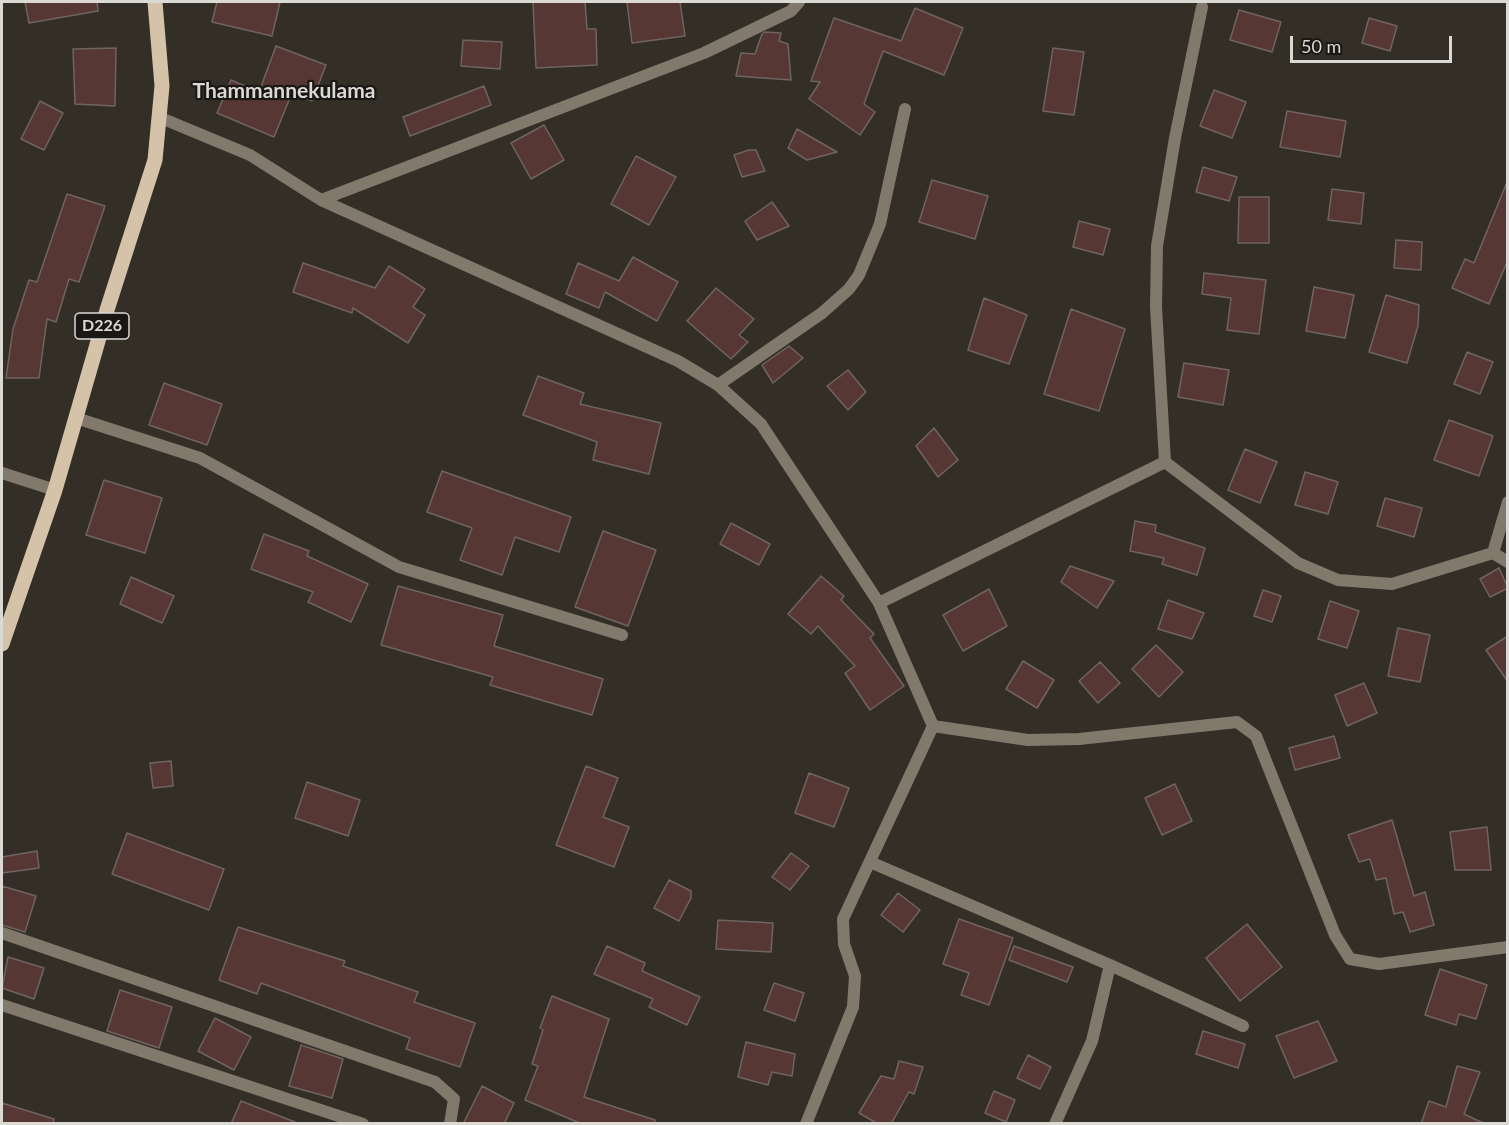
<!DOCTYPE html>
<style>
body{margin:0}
#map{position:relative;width:1509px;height:1125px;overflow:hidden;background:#332f27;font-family:Lato,sans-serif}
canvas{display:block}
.frame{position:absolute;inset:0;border:3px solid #dbd9d4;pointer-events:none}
.scale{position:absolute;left:1290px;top:36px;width:162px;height:27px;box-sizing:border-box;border:3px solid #dbd9d4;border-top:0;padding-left:8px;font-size:18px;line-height:21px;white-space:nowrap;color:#dbd9d4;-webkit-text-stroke:4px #191814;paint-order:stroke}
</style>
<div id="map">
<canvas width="1509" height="1125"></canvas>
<div class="frame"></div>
<div class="scale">50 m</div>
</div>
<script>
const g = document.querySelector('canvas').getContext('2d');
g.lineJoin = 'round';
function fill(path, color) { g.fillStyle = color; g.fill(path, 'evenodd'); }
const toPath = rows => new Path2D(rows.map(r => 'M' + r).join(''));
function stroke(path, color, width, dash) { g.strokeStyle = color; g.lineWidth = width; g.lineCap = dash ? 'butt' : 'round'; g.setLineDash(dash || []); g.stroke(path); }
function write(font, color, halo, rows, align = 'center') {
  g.font = font + ' Lato,sans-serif'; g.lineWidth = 4.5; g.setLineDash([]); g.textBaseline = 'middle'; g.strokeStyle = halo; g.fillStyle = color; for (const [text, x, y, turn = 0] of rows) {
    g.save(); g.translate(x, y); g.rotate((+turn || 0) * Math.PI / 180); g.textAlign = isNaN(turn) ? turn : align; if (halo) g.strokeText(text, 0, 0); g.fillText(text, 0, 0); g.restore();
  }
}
const building = toPath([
 [25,2,97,2,98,11,29,23,25,2],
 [217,2,280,2,272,36,212,22,217,2],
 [533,2,585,2,587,29,596,29,597,65,536,68,533,2],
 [627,2,680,2,685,36,632,43,627,2],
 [915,8,963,28,944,75,883,51,864,104,875,112,860,135,809,99,820,82,811,81,834,18,901,41,915,8],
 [1239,10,1281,22,1272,52,1230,40,1239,10],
 [1369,18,1397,26,1390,51,1362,43,1369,18],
 [765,32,781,33,779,41,788,44,791,80,736,76,741,53,755,54,762,34,765,32],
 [463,40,502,42,500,69,461,66,463,40],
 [276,46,326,65,312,101,292,93,274,137,217,113,231,80,259,92,276,46],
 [116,48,115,106,75,104,73,49,116,48],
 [1053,48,1084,52,1074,115,1043,111,1053,48],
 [484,86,491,105,410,136,403,117,484,86],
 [1214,90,1246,102,1232,138,1200,126,1214,90],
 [40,101,63,113,44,150,21,139,40,101],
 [1287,111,1346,121,1340,157,1280,147,1287,111],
 [544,125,564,160,531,179,511,143,544,125],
 [797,129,837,152,807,160,788,148,797,129],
 [749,150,756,150,765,171,742,177,734,155,749,150],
 [636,156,676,177,649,225,611,204,636,156],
 [1203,167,1237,177,1229,201,1196,192,1203,167],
 [932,180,988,196,975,239,919,222,932,180],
 [1507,182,1508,260,1489,304,1452,288,1465,259,1474,263,1507,182],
 [1332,189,1364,193,1361,224,1328,220,1332,189],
 [67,194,105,206,79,282,69,279,56,322,47,319,39,378,6,378,13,329,29,280,37,282,67,194],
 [1239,197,1269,197,1269,243,1238,243,1239,197],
 [772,202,789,226,757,240,745,221,772,202],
 [1079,221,1110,229,1103,255,1073,247,1079,221],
 [1396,240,1422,242,1421,270,1394,268,1396,240],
 [633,257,678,282,657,321,605,292,599,308,566,294,578,263,619,281,633,257],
 [303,263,375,288,389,266,425,289,413,307,425,315,408,343,353,308,352,313,293,292,303,263],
 [1204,273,1266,280,1259,334,1227,330,1231,298,1202,294,1204,273],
 [1314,287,1354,295,1345,338,1306,331,1314,287],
 [716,288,754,319,739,335,748,342,731,359,687,321,716,288],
 [1386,295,1419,305,1418,326,1407,363,1369,352,1386,295],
 [984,298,1027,315,1009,364,968,350,984,298],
 [1071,309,1125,329,1099,411,1044,394,1071,309],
 [789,346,803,358,773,383,762,365,789,346],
 [1467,352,1493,362,1480,394,1454,384,1467,352],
 [1184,363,1229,370,1223,405,1178,397,1184,363],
 [848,370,866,392,848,410,827,386,848,370],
 [538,376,584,393,580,404,661,423,649,474,593,460,597,442,523,415,538,376],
 [164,383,222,404,207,445,149,425,164,383],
 [1449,420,1493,436,1479,476,1434,460,1449,420],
 [934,428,958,460,938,477,916,446,934,428],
 [1245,449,1277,462,1260,503,1228,490,1245,449],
 [442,471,571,517,559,552,515,537,502,575,460,560,472,528,427,512,442,471],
 [1305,472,1338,482,1328,514,1295,505,1305,472],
 [104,480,162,498,145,553,86,535,104,480],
 [1385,498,1422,508,1414,537,1377,526,1385,498],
 [1135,521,1156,525,1155,532,1205,548,1197,575,1162,564,1164,558,1130,551,1135,521],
 [731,523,770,544,759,565,720,544,731,523],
 [603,531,656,550,628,626,575,607,603,531],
 [264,534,309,551,307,556,368,584,351,622,308,602,313,592,251,569,264,534],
 [1070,566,1114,581,1097,608,1061,582,1070,566],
 [1499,568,1508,588,1490,597,1480,579,1499,568],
 [821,576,844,596,841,600,874,634,870,638,904,686,870,710,845,673,855,666,818,626,811,634,788,614,821,576],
 [131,577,174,596,162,623,120,604,131,577],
 [398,586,503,615,494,646,603,679,592,715,490,685,493,677,381,645,398,586],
 [989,589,1007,626,963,651,943,615,989,589],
 [1263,590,1281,596,1272,622,1254,616,1263,590],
 [1168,600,1204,613,1192,639,1158,629,1168,600],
 [1330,601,1359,611,1347,648,1318,639,1330,601],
 [1398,628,1430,635,1420,682,1388,676,1398,628],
 [1508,636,1508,682,1486,650,1508,636],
 [1156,645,1183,672,1159,697,1132,669,1156,645],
 [1023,661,1054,680,1037,708,1006,689,1023,661],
 [1100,662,1120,683,1098,703,1079,681,1100,662],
 [1364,683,1377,713,1347,726,1335,695,1364,683],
 [1334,736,1340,758,1295,770,1289,748,1334,736],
 [171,761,173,786,153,788,150,763,171,761],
 [586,766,618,778,603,817,629,827,614,867,556,845,586,766],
 [809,773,849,788,834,827,795,813,809,773],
 [307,782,360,800,348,836,295,818,307,782],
 [1175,784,1192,821,1162,835,1145,798,1175,784],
 [1392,820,1414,896,1425,892,1434,925,1410,932,1403,912,1394,914,1386,878,1376,880,1370,859,1359,862,1348,835,1392,820],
 [1487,827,1491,870,1455,870,1450,832,1487,827],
 [127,833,224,869,209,910,112,874,127,833],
 [37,851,39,868,2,873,2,857,37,851],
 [791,853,809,866,790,890,772,877,791,853],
 [669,880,691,891,691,898,679,921,654,908,669,880],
 [2,886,36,896,25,932,2,925,2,886],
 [898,893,920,910,903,932,881,915,898,893],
 [959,919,1013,938,989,1005,961,995,969,973,943,964,959,919],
 [718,920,773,923,771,952,716,949,718,920],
 [1247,924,1282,967,1240,1001,1206,958,1247,924],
 [238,927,345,961,343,966,418,992,414,1002,475,1023,460,1067,406,1049,410,1038,261,983,257,994,219,980,238,927],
 [607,946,645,963,642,971,700,997,687,1025,649,1007,653,999,594,974,607,946],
 [1014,946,1073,967,1067,982,1009,960,1014,946],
 [8,957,44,968,34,999,2,988,8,957],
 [1440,969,1487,985,1476,1019,1459,1014,1456,1025,1425,1015,1440,969],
 [774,983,804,993,795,1021,764,1010,774,983],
 [120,990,172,1007,159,1048,107,1031,120,990],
 [552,996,609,1019,584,1097,655,1120,655,1124,582,1124,525,1100,538,1066,532,1064,543,1030,540,1028,552,996],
 [215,1018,251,1037,234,1070,198,1051,215,1018],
 [1318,1021,1337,1061,1294,1078,1276,1036,1318,1021],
 [1203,1031,1245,1044,1238,1068,1196,1054,1203,1031],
 [746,1042,795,1054,792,1076,772,1072,768,1085,738,1077,746,1042],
 [301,1045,343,1059,332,1098,289,1086,301,1045],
 [1028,1055,1051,1067,1040,1089,1017,1078,1028,1055],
 [899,1061,923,1067,914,1094,909,1092,891,1124,878,1124,859,1113,881,1076,894,1079,899,1061],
 [1457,1066,1480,1072,1464,1114,1485,1124,1421,1124,1429,1101,1446,1107,1457,1066],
 [482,1086,514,1103,504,1124,463,1124,482,1086],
 [994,1091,1015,1100,1006,1122,985,1113,994,1091],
 [241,1101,295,1122,295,1124,231,1124,241,1101],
 [2,1103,54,1119,53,1124,2,1124,2,1103]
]);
fill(building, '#573733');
stroke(building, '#6f6462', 1.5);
stroke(toPath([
 [718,385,822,313,849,289,859,275,880,224,905,109],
 [76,418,200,458,399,567,622,635],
 [1165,462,1156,307,1157,246,1175,138,1202,7],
 [870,862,1110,965,1243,1026],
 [2,933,435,1082,454,1099,450,1124],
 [1055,1124,1092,1041,1110,965]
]), '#82796d', 12);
stroke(toPath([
 [161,118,250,155,321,200,678,361,718,385,761,424,879,603,933,726,843,919,844,944,855,976,853,1007,806,1124],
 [321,200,704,53,791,11,799,2],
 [2,473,55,490],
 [1493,553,1508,502],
 [879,603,1165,462,1298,563,1338,580,1392,584,1493,553,1508,562],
 [933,726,1028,740,1079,739,1237,722,1256,736,1335,935,1350,959,1379,964,1508,947],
 [2,1005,363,1124]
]), '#82796d', 12);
stroke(toPath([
 [2,644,55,490,107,310,155,160,162,86,155,2]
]), '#d5c3a9', 15);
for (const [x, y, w] of [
 [102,326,54]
]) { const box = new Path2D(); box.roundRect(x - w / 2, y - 13, w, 26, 4.5); g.fillStyle = '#191814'; g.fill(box); stroke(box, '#dbd9d4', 1.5); }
write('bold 16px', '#dbd9d4', null, [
 ["D226",102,326]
]);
write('bold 21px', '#dbd9d4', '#191814', [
 ["Thammannekulama",284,91]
]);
</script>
